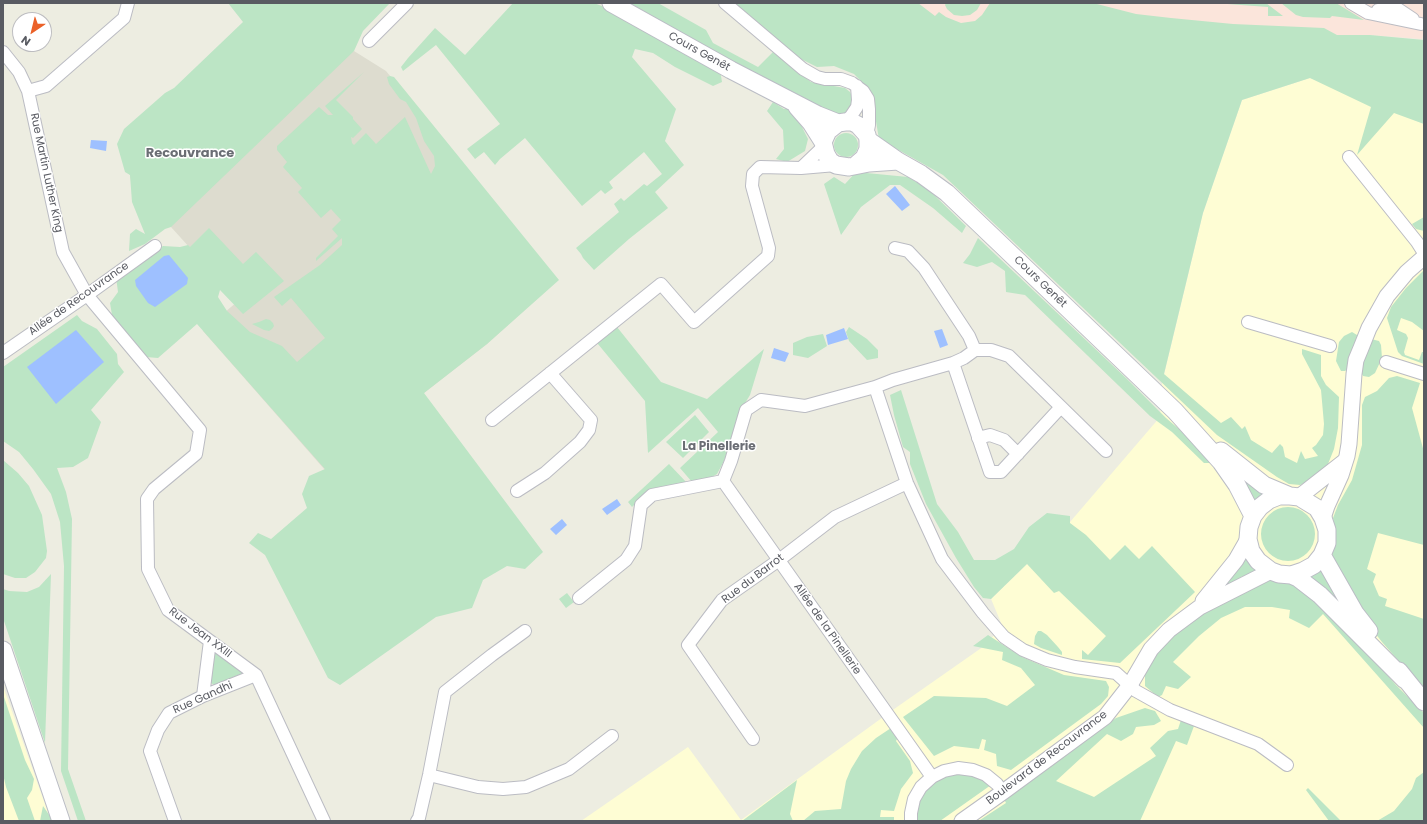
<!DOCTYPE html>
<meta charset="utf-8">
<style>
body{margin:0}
#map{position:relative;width:1427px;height:824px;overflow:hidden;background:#edede1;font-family:Poppins,sans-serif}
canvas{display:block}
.frame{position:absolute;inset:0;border:4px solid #595b62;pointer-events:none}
.north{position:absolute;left:12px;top:12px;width:40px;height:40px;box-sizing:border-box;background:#fff;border:1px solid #bdbdc0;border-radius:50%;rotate:215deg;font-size:11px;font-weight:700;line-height:16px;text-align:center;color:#595b62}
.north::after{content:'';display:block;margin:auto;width:14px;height:18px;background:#eb6128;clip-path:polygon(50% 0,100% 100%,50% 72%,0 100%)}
</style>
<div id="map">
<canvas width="1427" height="824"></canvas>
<div class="frame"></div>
<div class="north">N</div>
</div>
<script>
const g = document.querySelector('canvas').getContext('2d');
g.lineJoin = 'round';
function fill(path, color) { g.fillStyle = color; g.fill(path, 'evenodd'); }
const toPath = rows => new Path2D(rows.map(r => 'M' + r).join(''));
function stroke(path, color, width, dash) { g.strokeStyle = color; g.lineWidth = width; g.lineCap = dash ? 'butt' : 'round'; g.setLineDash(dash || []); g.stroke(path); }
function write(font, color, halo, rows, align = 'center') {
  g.font = font + ' Poppins,sans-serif'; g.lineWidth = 3; g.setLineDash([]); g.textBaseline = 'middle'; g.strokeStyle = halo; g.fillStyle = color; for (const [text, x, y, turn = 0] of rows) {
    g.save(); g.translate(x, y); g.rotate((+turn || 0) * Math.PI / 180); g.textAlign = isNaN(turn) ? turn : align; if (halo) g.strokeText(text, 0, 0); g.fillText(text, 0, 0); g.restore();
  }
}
fill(toPath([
 [1310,78,1424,124,1424,821,581,821,688,747,741,820,897,707,987,644,1002,625,991,599,1070,522,1160,417,1162,383,1203,213,1242,100],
 [3,686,51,821,3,821]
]), '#fefdd4');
fill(toPath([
 [354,51,386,71,557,281,487,344,325,470,203,331,238,301,171,227,131,181,123,137]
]), '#dddccf');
fill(toPath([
 [908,3,1003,3,984,27,945,28],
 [1067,3,1424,3,1424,31,1422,39,1370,35,1337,35,1218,31]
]), '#fbe5db');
fill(toPath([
 [228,3,390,3,363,31,354,51,171,227,165,229,145,244,129,251,130,234,136,229,145,234,132,202,130,175,125,172,117,144,124,129,165,93,174,88,243,22],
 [513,3,594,3,607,8,720,70,722,82,713,86,675,67,653,53,635,49,632,57,676,109,665,141,684,165,655,192,668,208,629,239,594,270,583,258,581,254,576,248,619,212,614,204,621,198,624,201,644,184,647,186,662,174,644,152,609,182,613,188,605,194,601,190,582,206,525,138,500,159,495,165,484,152,475,159,467,149,500,124,436,45,403,71,401,67,408,58,435,28,465,55],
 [630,3,658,3,706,30,713,43,758,67,773,52,811,82,845,88,850,92,853,98,852,105,845,114,839,116,830,114,773,84,754,72,696,42],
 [734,3,918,3,935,16,939,12,946,17,961,23,975,21,982,15,990,3,1093,3,1136,14,1171,18,1233,24,1324,28,1337,35,1370,35,1424,40,1424,124,1394,113,1357,155,1371,107,1310,78,1242,100,1203,213,1164,374,1221,423,1231,417,1242,429,1245,426,1251,440,1272,453,1280,444,1283,447,1285,457,1297,463,1301,451,1305,459,1318,456,1312,448,1316,445,1323,435,1324,424,1321,390,1302,354,1302,349,1321,355,1321,376,1326,385,1339,397,1338,428,1334,449,1328,464,1322,471,1309,481,1300,485,1289,484,1277,477,1217,435,943,175,879,139,874,110,864,84,854,74,834,66,817,67,795,56],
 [946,3,981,3,977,10,970,15,962,16,954,15,947,9,945,5],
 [1214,3,1266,3,1283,16,1268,16,1268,7],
 [1281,3,1336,3,1364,20,1332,16,1330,18,1303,17,1296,15],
 [364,72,336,100,353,117,353,119,362,129,353,138,351,137,352,143,354,145,366,133,376,144,405,117,431,174,435,166,434,156,424,141,416,118,406,102,400,99,389,84,387,77,390,76,394,77,559,280,487,344,424,393,543,552,525,569,507,566,483,580,472,608,436,617,340,685,328,678,265,555,249,543,258,533,271,539,307,508,302,494,309,476,325,469,197,324,158,358,146,357,129,340,112,315,110,303,118,292,116,277,163,246,180,247,188,245,190,247,209,228,243,264,256,252,284,281,243,314,220,290,218,297,227,311,250,332,282,346,297,362,325,338,291,298,282,306,274,297,320,265,342,245,342,238,316,261,316,258,338,236,332,229,341,220,331,209,321,218,298,192,302,188,283,167,287,162,277,150,277,146,319,107,328,115,333,115,325,106],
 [773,102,784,109,791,109,800,123,808,139,805,151,787,162,776,159,784,149,783,130,767,111],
 '834 145a12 12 0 1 1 24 0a12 12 0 1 1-24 0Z',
 [856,172,908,177,928,189,966,226,962,233,933,208,900,185,890,185,861,207,841,235,824,184,834,177,845,184],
 [1424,217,1424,231,1416,229,1412,224],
 [978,238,1126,378,1166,418,1202,449,1212,463,1204,463,1172,432,1150,416,1025,295,1006,292,1005,271,992,262,977,267,963,263,970,254],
 [1424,270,1424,331,1412,322,1401,318,1397,330,1406,334,1408,338,1404,352,1405,355,1419,360,1422,352,1424,352,1424,364,1402,356,1398,352,1387,318,1391,307,1406,288],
 [77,315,82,321,97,329,117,354,118,364,124,372,91,410,101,422,88,458,73,467,57,468,66,492,72,519,68,769,86,821,78,821,61,771,64,566,60,522,51,494,33,469,19,452,3,441,3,367],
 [266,319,270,320,273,323,274,326,272,329,269,331,264,330,252,324,259,322],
 [613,322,661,382,707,399,764,349,750,395,739,413,724,461,717,474,710,478,692,482,680,468,718,432,698,408,648,453,645,401,593,338],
 [849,327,867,339,878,350,878,358,867,360,849,341,846,332],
 [1352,332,1357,335,1358,338,1349,368,1345,371,1341,371,1336,361,1339,342,1344,336],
 [823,334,827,346,808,358,793,355,793,343,807,337],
 [1371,339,1379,341,1381,345,1382,358,1375,373,1369,377,1363,376,1361,372,1368,346],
 [1397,376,1420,383,1412,408,1424,452,1424,545,1378,533,1367,569,1376,574,1373,582,1379,596,1387,599,1385,606,1424,619,1424,690,1382,642,1354,606,1333,567,1332,549,1335,533,1333,518,1338,505,1352,480,1362,445,1362,405,1365,397,1377,391,1389,378],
 [901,390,937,504,958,532,974,560,995,560,1014,549,1029,527,1047,513,1070,516,1070,523,1086,535,1110,560,1125,545,1139,559,1152,546,1195,592,1120,663,1082,659,1082,650,1088,655,1106,636,1059,591,1054,593,1027,564,991,599,983,598,974,587,956,558,926,504,910,464,910,452,903,447,894,415,890,395],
 [695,415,709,432,683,458,666,442],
 [3,460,18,473,29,486,42,515,47,551,46,558,35,572,26,578,15,578,3,574],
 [669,464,687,483,649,490,632,507,628,502],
 [1235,469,1268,495,1251,504],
 '1261 534a27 27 0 1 1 54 0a27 27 0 1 1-54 0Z',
 [1245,557,1255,568,1254,572,1241,577,1223,588],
 [1322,566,1351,614,1308,579,1317,572],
 [51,574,45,743,3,618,3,589,9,591,27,592,39,587],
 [1272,579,1295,585,1344,626,1396,685,1424,713,1424,728,1323,614,1309,628,1289,618,1290,610,1272,607,1245,607,1221,618,1199,636,1173,662,1191,677,1178,689,1166,686,1162,695,1158,697,1145,686,1145,675,1159,648,1192,620,1245,587],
 [567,593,574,602,566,608,559,599],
 [1038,631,1041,631,1047,635,1058,647,1062,652,1062,655,1041,648,1034,644,1035,636],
 [988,635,1022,657,1064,675,1106,681,1109,687,1108,696,1101,704,1011,770,997,766,996,754,984,750,986,740,982,739,979,749,954,746,934,756,903,717,934,696,986,698,1007,706,1035,685,1021,668,1002,660,1003,652,973,646],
 [218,650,244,669,243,673,214,685,211,683,214,652],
 [3,694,25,760,34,779,32,790,27,798,35,821,19,821,6,787,3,774],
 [1145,708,1155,711,1161,721,1154,725,1136,727,1133,734,1121,741,1107,734,1056,781,1094,797,1156,756,1150,748,1168,731,1178,729,1181,720,1194,726,1187,745,1176,741,1140,821,973,821,975,819,980,820,1006,803,1004,799,1116,718],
 [891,728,898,737,896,741,910,761,913,773,901,789,894,811,881,810,880,817,894,817,894,821,803,821,815,811,841,809,846,781,851,769,862,751,876,738],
 [955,771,982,777,991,785,940,821,917,821,916,812,922,796,932,783],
 [1424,772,1424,821,1377,821,1394,811,1412,789,1416,778],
 [797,780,790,814,793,821,742,821],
 [1308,788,1341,821,1329,821,1306,790],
 [43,806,50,816,52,821,40,821]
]), '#bce5c5');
fill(toPath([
 [91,140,107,141,106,151,90,148],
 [895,186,910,205,902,211,886,194],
 [169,255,188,278,187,284,155,307,148,303,136,286,135,280,164,256],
 [844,328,848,339,828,345,826,335],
 [942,329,948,345,940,348,934,331],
 [76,330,104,362,56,404,27,367],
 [774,348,789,353,785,362,771,358],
 [617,499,621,505,607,515,602,509],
 [562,519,567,525,556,535,550,529]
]), '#9ec0ff');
const minor = toPath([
 [725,3,803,69,817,77,825,79,841,79,852,83,863,91,868,99,869,109,869,125,867,135],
 [1351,3,1368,13,1421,24],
 [1378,10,1398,9,1413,19],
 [369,41,407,3],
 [3,52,19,72,28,91,63,252,87,295,200,430,196,454,154,489,147,499,148,569,168,610,256,675,324,821],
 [28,91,46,86,124,18,128,3],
 [845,122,851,116,857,107,858,100,857,86],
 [1349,157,1417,242,1424,253],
 [801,168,823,147],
 [895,248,908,251,924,268,969,336,975,350],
 [1248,322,1330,346],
 [3,353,87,295,155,246],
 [1386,362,1424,374],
 [953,363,990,472,1001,472,1061,407],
 [875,387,907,483,942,559,983,613,1004,637,1023,650,1047,660,1075,667,1116,673,1136,691,1170,710,1258,744,1287,765],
 [492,420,661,284,694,322,768,256,769,248,752,186,753,174,760,167,801,168,836,165],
 [978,438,990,435,1004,440,1018,454],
 [723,481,731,461,746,410,761,400,805,406,875,387,893,380,953,363,964,358,975,350,991,350,1009,356,1106,451],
 [723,481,932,777],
 [517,491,545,473,580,442,589,430,591,420,550,373],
 [579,598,626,560,635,546,641,505,652,495,723,481],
 [203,696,210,641],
 [753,739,688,645,722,600,779,560,835,517,907,483],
 [429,775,478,787,503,789,526,787,569,769,612,736],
 [175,821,150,751,158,730,169,713,203,696,256,675],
 [417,821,419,818,429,775,445,692,492,655,525,631],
 [911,821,911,813,914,799,921,787,932,777,944,771,958,768,973,770,986,775,997,784,1003,792]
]);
const tertiary = toPath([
 [1299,497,1345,461],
 [1323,518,1327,506,1341,475,1347,456,1349,444,1354,374,1356,360,1361,348,1369,328,1387,296,1407,272,1424,257],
 [1203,601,1236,560,1248,539],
 [962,821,1003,792,1105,717,1130,685,1151,649,1169,630,1200,607,1271,571]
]);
const secondary = toPath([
 [611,3,731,70,818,115,838,123],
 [797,107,811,123,823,142],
 [868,140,898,161,921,174,947,193,1175,411,1221,462,1237,485,1253,516],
 [857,164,864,158,868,149,868,140,867,135,858,125,852,122,845,122,838,123,828,131,823,142,826,154,830,161,836,165,849,167,869,163,898,161],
 [1221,451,1264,485,1290,496],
 [1322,555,1355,613,1369,631],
 [1291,575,1303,571,1314,565,1322,555,1327,543,1327,530,1323,518,1317,508,1299,497,1290,496,1279,496,1269,500,1260,507,1253,516,1249,527,1248,539,1251,551,1258,561,1271,571,1279,574,1291,575,1298,578,1320,595,1405,680],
 [3,650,61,821],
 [1399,671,1424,702]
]);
stroke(minor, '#bbbcc3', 14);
stroke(tertiary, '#bbbcc3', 17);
stroke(secondary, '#bbbdc5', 19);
stroke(minor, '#fff', 12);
stroke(tertiary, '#fff', 15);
stroke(secondary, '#fff', 17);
write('11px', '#595b62', '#fff', [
 ["Cours Genêt",699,52,29],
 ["Rue Martin Luther King",46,173,78],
 ["Cours Genêt",1040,282,44],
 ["Allée de Recouvrance",79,299,-35],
 ["Rue du Barrot",753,579,-37],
 ["Allée de la Pinellerie",827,629,55],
 ["Rue Jean XXIII",200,633,37],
 ["Rue Gandhi",203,698,-24],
 ["Boulevard de Recouvrance",1047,758,-37]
]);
write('bold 12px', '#6a6d74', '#fff', [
 ["La Pinellerie",719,447]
]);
write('bold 13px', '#6a6d74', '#fff', [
 ["Recouvrance",190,154]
]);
</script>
